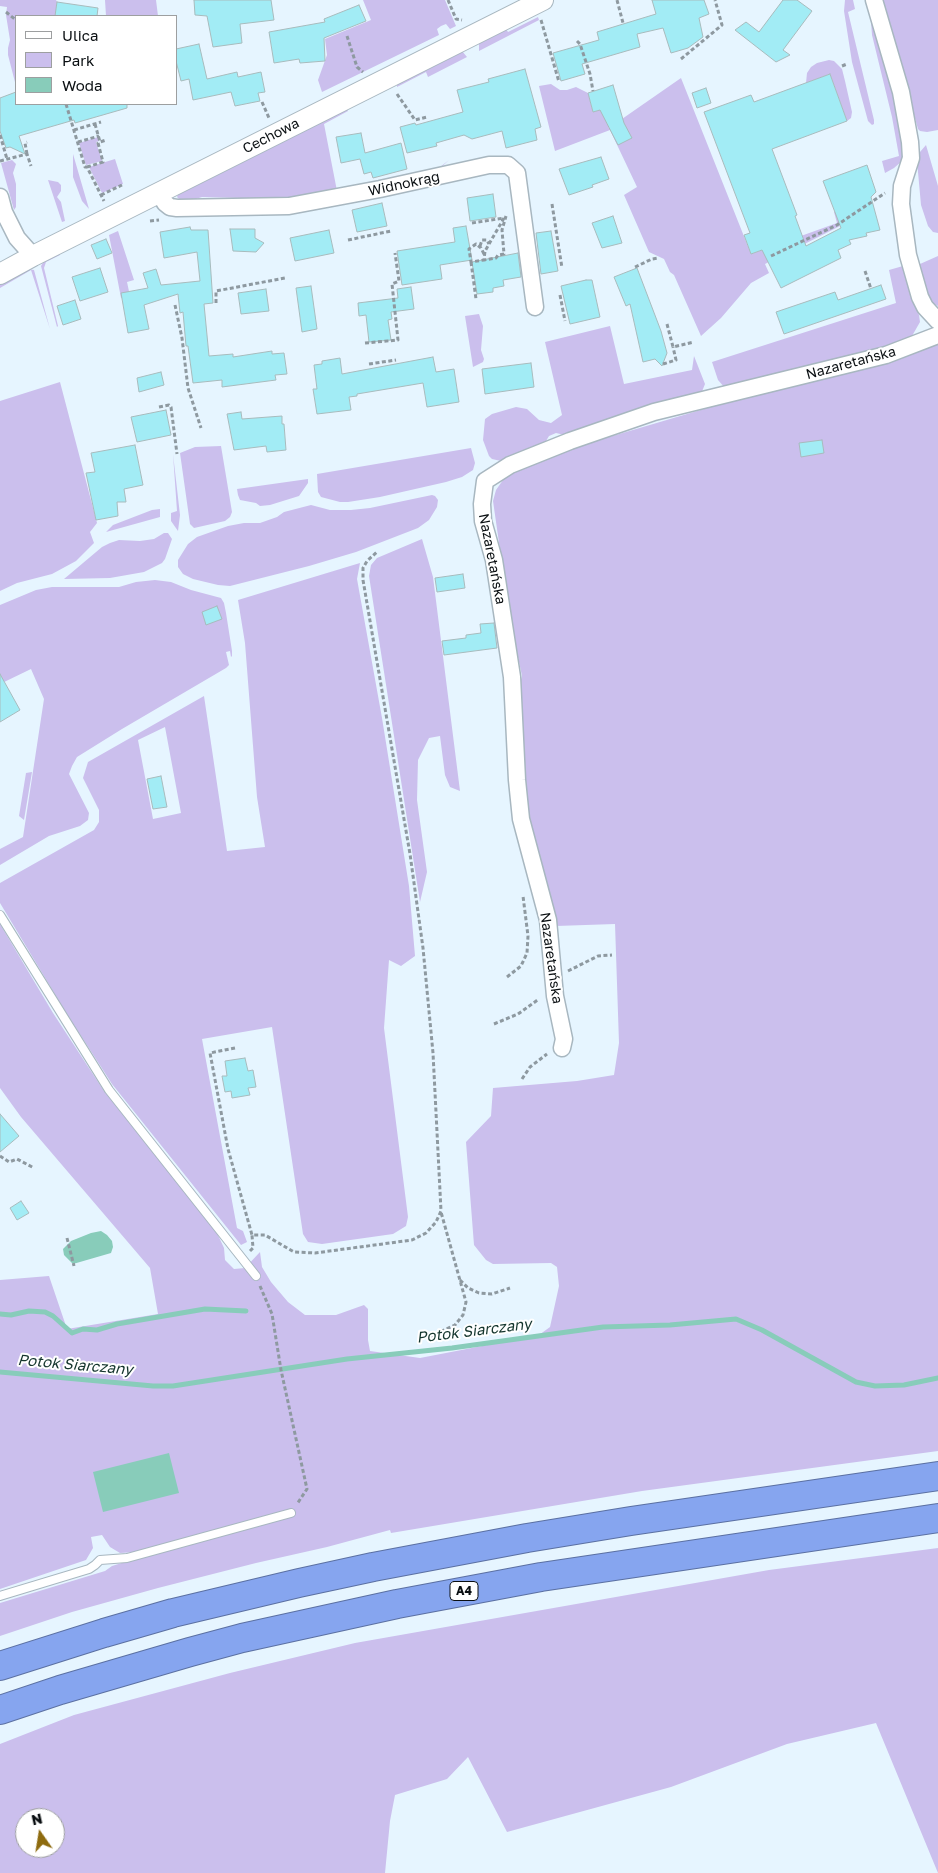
<!DOCTYPE html>
<meta charset="utf-8">
<style>
body{margin:0}
#map{position:relative;width:938px;height:1873px;overflow:hidden;background:#e6f5ff;font-family:"Golos Text",sans-serif}
canvas{display:block}
.legend{position:absolute;left:15px;top:15px;width:162px;height:90px;box-sizing:border-box;background:#fff;border:1px solid #9d9fa0;margin:0;padding:6px 9px;list-style:none;font-size:15px;color:#0a0f12}
.legend li{display:flex;align-items:center;gap:10px;height:25px}
.legend b{width:25px;border:1px solid #9d9fa0}
.north{position:absolute;left:15px;top:1808px;width:50px;height:50px;box-sizing:border-box;background:#fff;border:1px solid #9d9fa0;border-radius:50%;rotate:347deg;font-size:14px;font-weight:700;line-height:20px;text-align:center;color:#0a0f12}
.north::after{content:'';display:block;margin:auto;width:18px;height:22px;background:#8e6b0f;clip-path:polygon(50% 0,100% 100%,50% 72%,0 100%)}
</style>
<div id="map">
<canvas width="938" height="1873"></canvas>
<ul class="legend">
<li><b style="height:6px;background:#fff"></b>Ulica</li>
<li><b style="height:14px;background:#cbbfed"></b>Park</li>
<li><b style="height:14px;background:#88ccba"></b>Woda</li>
</ul>
<div class="north">N</div>
</div>
<script>
const g = document.querySelector('canvas').getContext('2d');
g.lineJoin = 'round';
function fill(path, color) { g.fillStyle = color; g.fill(path, 'evenodd'); }
const toPath = rows => new Path2D(rows.map(r => 'M' + r).join(''));
function stroke(path, color, width, dash) { g.strokeStyle = color; g.lineWidth = width; g.lineCap = dash ? 'butt' : 'round'; g.setLineDash(dash || []); g.stroke(path); }
function write(font, color, halo, rows, align = 'center') {
  g.font = font + ' "Golos Text",sans-serif'; g.lineWidth = 4; g.setLineDash([]); g.textBaseline = 'middle'; g.strokeStyle = halo; g.fillStyle = color; for (const [text, x, y, turn = 0] of rows) {
    g.save(); g.translate(x, y); g.rotate((+turn || 0) * Math.PI / 180); g.textAlign = isNaN(turn) ? turn : align; if (halo) g.strokeText(text, 0, 0); g.fillText(text, 0, 0); g.restore();
  }
}
fill(toPath([
 [0,0,56,0,57,2,56,12,58,16,16,16,16,86,8,55,8,48,10,40,6,15,7,7,0,6],
 [105,0,156,0,158,16,106,16],
 [363,0,445,0,456,26,450,29,446,24,441,26,437,29,439,35,322,92,318,80,327,55,325,39,371,20],
 [845,0,853,0,855,9,848,12,874,120,874,124,872,125,868,121,852,62,844,11],
 [883,0,938,0,938,130,927,132,920,131,918,129,883,4],
 [870,9,873,13,894,99,904,157,902,161,894,168,885,173,882,161,899,156,892,117,872,35],
 [538,17,539,20,479,51,479,43,506,29,508,32],
 [462,51,467,57,428,77,426,72,397,87,397,84],
 [829,60,834,61,842,69,845,81,852,112,851,118,847,121,830,74,806,83,807,73,811,67,817,63],
 [681,78,751,254,837,223,834,212,869,198,839,220,840,226,765,264,769,273,751,283,721,318,701,336,674,275,670,272,664,259,649,252,624,195,637,187,610,130,555,151,539,86,551,84,560,90,567,90,576,87,588,93,593,112,603,109,609,128],
 [347,109,348,111,324,124,337,191,435,171,449,160,436,172,309,198,245,200,240,198,202,197,189,201,181,201,177,197,179,193],
 [98,137,99,141,96,142,102,161,86,165,79,143],
 [926,145,938,186,938,233,933,232,928,226,921,205,917,161,920,152],
 [73,154,89,209,82,201,73,177],
 [115,159,123,184,102,193,89,167],
 [12,160,16,164,13,173,16,184,16,207,14,210,1,163],
 [48,180,58,182,61,185,61,191,57,197,61,202,65,221,62,222],
 [118,231,134,280,127,282,130,296,121,298,109,235],
 [59,253,60,255,46,262,44,268,58,326,57,327,41,266,44,261],
 [938,256,938,306,934,304,925,291,918,269,920,264],
 [903,266,911,298,919,315,920,322,912,336,906,340,889,348,725,388,718,380,712,362,896,303,889,270],
 [28,269,34,270,50,329,31,270,0,288,0,285],
 [479,314,483,326,481,350,484,359,483,362,473,367,465,316],
 [610,326,624,384,692,370,694,356,705,384,701,394,569,436,556,433,549,436,543,446,501,461,492,459,489,456,483,440,485,419,492,414,516,407,527,409,539,420,551,423,562,415,545,342],
 [938,340,938,1451,642,1491,391,1533,390,1530,327,1547,256,1563,158,1588,72,1612,0,1636,0,1603,105,1571,112,1566,138,1558,136,1552,120,1553,110,1547,102,1535,91,1537,93,1548,86,1560,0,1589,0,1280,49,1276,67,1329,158,1314,150,1268,21,1117,0,1088,0,924,53,1013,104,1091,217,1233,224,1248,225,1260,234,1269,245,1268,260,1252,262,1267,271,1282,288,1302,305,1315,336,1315,364,1305,368,1309,368,1340,370,1351,420,1358,539,1335,550,1327,559,1286,557,1267,551,1263,493,1264,486,1260,474,1245,466,1142,491,1116,493,1088,577,1081,614,1075,619,1043,615,924,556,926,527,816,519,686,522,676,510,619,493,501,496,490,503,480,513,471,565,450],
 [60,382,97,523,90,532,94,543,76,561,52,574,17,583,0,591,0,401],
 [221,446,232,512,230,517,225,521,194,528,190,524,180,453,195,447],
 [471,448,475,463,473,470,462,477,446,482,380,497,348,502,340,502,321,497,318,492,317,474],
 [173,454,180,515,178,531,171,521,171,513,177,511],
 [308,479,308,483,299,496,270,505,260,506,256,503,240,500,238,495,237,489],
 [432,495,435,496,438,500,437,507,429,520,418,528,356,552,309,566,230,586,218,585,193,579,183,574,178,567,178,560,188,544,197,537,228,526,244,523,260,523,277,517,284,512,311,505,330,510,351,510,370,508],
 [160,509,160,517,106,532,113,525,152,510],
 [164,533,168,533,172,539,165,559,162,563,144,572,110,578,64,579,102,547,110,543,119,540,140,541,154,539],
 [422,539,433,577,460,791,450,787,445,775,440,736,429,738,418,760,417,800,427,872,420,902,369,576,371,565,377,558],
 [360,563,357,579,382,718,409,886,415,956,401,966,389,960,384,1028,408,1217,406,1226,393,1234,322,1244,308,1242,303,1234,272,1027,202,1039,237,1228,243,1231,247,1242,241,1245,112,1084,65,1011,0,903,0,883,94,830,99,822,99,810,83,778,88,762,204,696,227,851,265,847,257,797,245,643,238,600],
 [165,727,181,813,153,819,138,740],
 [155,580,171,582,191,590,221,598,224,603,226,613,232,651,232,656,231,657,230,651,226,652,229,665,226,668,122,729,77,757,72,766,69,774,89,813,88,820,80,826,49,836,0,865,0,849,23,837,44,699,31,669,0,684,0,605,36,590,52,587,119,587,136,582],
 [32,772,24,820,19,816,26,773],
 [938,1548,938,1873,876,1723,787,1744,671,1787,507,1832,468,1757,447,1779,395,1795,390,1821,385,1873,0,1873,0,1744,74,1715,230,1673,355,1643,769,1570],
 [25,1818,55,1818,55,1848,25,1848]
]), '#cbbfed');
fill(toPath([
 [101,1231,107,1235,112,1241,113,1247,111,1253,73,1264,64,1255,63,1249,71,1241,91,1233],
 [169,1453,179,1493,103,1512,93,1472]
]), '#88ccba');
stroke(toPath([
 [0,1314,11,1315,29,1311,45,1312,53,1316,72,1333,83,1329,97,1330,117,1324,205,1309,246,1311],
 [0,1372,153,1386,173,1386,347,1359,452,1348,603,1327,670,1325,736,1319,762,1330,856,1382,875,1386,904,1385,938,1378]
]), '#88ccba', 5);
const building = toPath([
 [194,0,271,0,274,20,240,24,242,43,213,47,207,16,195,15,194,0],
 [652,0,704,0,709,14,699,18,703,37,688,48,671,53,663,28,637,34,640,47,582,64,585,74,561,81,553,53,599,40,597,32,656,14,652,0],
 [783,0,797,0,812,11,783,50,790,55,776,62,735,30,746,22,759,32,783,0],
 [57,2,98,8,97,16,55,16,57,2],
 [359,5,366,21,324,38,325,61,300,63,299,59,274,63,269,32,325,22,324,19,359,5],
 [199,44,207,79,237,72,238,77,261,72,265,92,258,93,260,101,235,106,231,92,193,100,189,79,181,81,176,61,176,49,199,44],
 [525,69,541,127,535,129,537,140,506,148,502,131,472,139,464,135,436,143,437,146,407,153,400,127,415,123,416,125,463,112,457,90,489,82,488,79,525,69],
 [830,74,847,121,772,149,797,215,795,216,806,246,841,228,823,181,867,165,876,192,871,197,880,230,866,233,867,236,849,240,851,244,838,250,841,258,781,288,762,250,751,254,744,235,750,233,704,112,751,95,754,102,830,74],
 [613,85,624,123,632,138,618,145,600,110,593,112,588,93,613,85],
 [706,88,711,103,697,108,692,93,706,88],
 [16,92,16,104,127,104,127,108,75,123,74,120,19,136,25,154,10,147,6,148,0,131,0,98,16,92],
 [361,133,365,153,401,143,407,169,373,178,371,172,364,174,360,159,341,163,336,137,361,133],
 [601,157,609,179,592,185,593,187,569,195,559,169,601,157],
 [493,194,496,217,470,221,467,198,493,194],
 [382,203,387,226,357,232,352,210,382,203],
 [613,216,622,243,602,248,592,223,613,216],
 [466,226,472,260,440,265,442,279,402,285,397,251,455,242,453,228,466,226],
 [190,227,191,230,208,230,213,303,204,304,209,356,233,354,233,357,272,351,272,354,284,353,287,374,275,375,276,380,222,387,222,380,193,383,188,346,186,346,183,312,180,313,178,294,144,305,149,329,128,333,121,293,148,288,143,273,156,269,161,285,200,281,197,252,164,258,160,232,190,227],
 [230,229,255,229,255,238,264,243,256,252,233,251,230,229],
 [329,230,334,253,295,261,290,238,329,230],
 [551,231,558,271,541,274,536,233,551,231],
 [106,239,112,253,97,259,91,245,106,239],
 [518,253,521,277,503,280,504,286,493,288,493,292,477,294,472,262,518,253],
 [100,268,108,292,80,301,72,277,100,268],
 [637,268,661,331,667,353,662,366,655,359,643,362,630,304,626,306,614,277,637,268],
 [586,280,592,280,600,317,570,324,561,286,586,280],
 [881,285,886,299,784,334,776,312,835,292,838,300,881,285],
 [311,286,317,329,302,332,296,288,311,286],
 [411,287,414,309,391,312,392,319,388,320,391,340,369,342,366,315,359,316,358,303,398,298,397,289,411,287],
 [266,289,269,311,241,314,238,293,266,289],
 [75,300,81,319,63,325,57,306,75,300],
 [433,357,436,372,454,369,459,402,427,407,423,383,357,394,357,396,349,397,351,410,317,414,313,389,317,389,314,365,322,364,322,361,340,358,342,374,433,357],
 [531,363,534,387,485,394,482,369,531,363],
 [161,372,164,385,139,392,137,378,161,372],
 [166,410,171,435,137,442,131,417,166,410],
 [241,412,242,419,282,416,282,424,284,424,286,450,267,452,266,446,234,450,227,414,241,412],
 [822,440,824,453,801,457,799,443,822,440],
 [135,445,143,485,124,489,126,502,117,502,118,516,96,520,86,473,95,472,91,453,135,445],
 [463,574,465,588,437,592,435,578,463,574],
 [217,606,222,619,206,625,202,612,217,606],
 [494,623,497,648,444,655,442,641,466,638,466,635,481,633,480,624,494,623],
 [0,674,20,710,0,722,0,674],
 [161,776,167,807,153,809,147,779,161,776],
 [245,1058,248,1071,253,1070,256,1087,248,1088,250,1095,232,1098,231,1091,225,1092,222,1076,227,1076,225,1061,245,1058],
 [0,1114,19,1136,0,1152,0,1114],
 [21,1201,29,1213,17,1220,10,1208,21,1201]
]);
fill(building, '#a2ecf5');
stroke(building, '#a8bbbd', 1);
const service = toPath([
 [0,915,109,1090,256,1276],
 [0,1596,89,1569,95,1565,100,1560,127,1558,291,1513]
]);
const minor = toPath([
 [874,0,901,92,910,142,911,158,902,186,901,204,908,255,920,297,925,307,938,321],
 [159,193,165,203,170,207,177,208,289,206,380,189,489,165,508,165,517,173,535,307],
 [0,197,4,212,17,238,33,256],
 [562,1048,564,1039,555,996,548,920,521,819,517,780,512,677,494,560,483,521,482,504,485,481,510,465,570,441,654,412,886,355,938,335]
]);
const tertiary = toPath([
 [0,274,33,256,543,0]
]);
const motorway = toPath([
 [0,1666,104,1633,173,1613,299,1583,373,1567,527,1538,631,1521,938,1476],
 [0,1710,60,1690,190,1652,242,1638,397,1604,541,1577,938,1518]
]);
stroke(service, '#a8b7c0', 10);
stroke(minor, '#a8b7c0', 19);
stroke(tertiary, '#a8b7c0', 22);
stroke(motorway, '#5b70a2', 30);
stroke(toPath([
 [448,0,456,19,462,20],
 [617,0,623,23],
 [6,12,16,20],
 [541,20,559,82],
 [347,36,357,67,363,72],
 [577,41,580,44,590,74,593,91],
 [681,59,722,25,715,0],
 [842,66,847,64],
 [397,94,415,120,427,117],
 [262,102,269,118],
 [66,104,85,167,87,167,104,201],
 [95,124,100,142,106,140],
 [74,130,101,122],
 [0,135,7,159],
 [78,142,99,136],
 [27,154,25,143,27,142],
 [0,161,27,154,31,166],
 [87,167,103,162,98,143,100,142],
 [101,195,122,185],
 [552,204,562,268],
 [504,218,485,251,484,260,496,258,498,255,504,254,502,230,506,216],
 [150,221,159,220],
 [472,223,504,218],
 [348,240,391,231],
 [480,246,482,240,487,240,489,244],
 [484,254,481,248,476,244,469,249,471,262,484,260],
 [771,256,837,225,885,193],
 [471,262,476,299],
 [635,267,652,259,659,258],
 [865,271,871,289],
 [560,295,565,321],
 [216,303,216,291,285,278],
 [175,305,182,338,188,388,201,428],
 [667,324,673,347,694,342],
 [365,343,398,340,392,284,399,281,395,253],
 [369,364,396,360],
 [663,364,676,360,673,347],
 [159,407,169,405,171,407,177,454],
 [568,971,598,956,612,955],
 [507,977,521,966,527,953,528,936,523,896],
 [494,1024,518,1014,539,999],
 [235,1048,210,1053,228,1149,252,1235],
 [522,1079,530,1067,547,1054],
 [0,1156,9,1162,17,1159,34,1168],
 [67,1238,74,1266],
 [250,1251,253,1248,252,1235,265,1235,294,1252,315,1253,412,1240,426,1233,436,1222,441,1211,433,1053,423,948,410,854,363,580,363,568,367,561,378,551],
 [460,1280,468,1288,479,1293,492,1294,510,1288],
 [260,1286,272,1314,281,1370,307,1489,297,1504],
 [429,1337,455,1325,463,1315,466,1302,441,1212]
]), '#8e99a0', 3, [4, 2.5]);
stroke(service, '#fff', 8);
stroke(minor, '#fff', 16);
stroke(tertiary, '#fff', 20);
stroke(motorway, '#86a5ef', 28);
for (const [x, y, w] of [
 [464,1591,28]
]) { const box = new Path2D(); box.roundRect(x - w / 2, y - 9.5, w, 19, 4); g.fillStyle = '#fff'; g.fill(box); stroke(box, '#0a0f12', 1); }
write('bold 12px', '#0a0f12', null, [
 ["A4",464,1591]
]);
write('14px', '#0a0f12', '#fff', [
 ["Cechowa",271,136,-27],
 ["Widnokrąg",404,184,-12],
 ["Nazaretańska",851,363,-15],
 ["Nazaretańska",492,559,79],
 ["Nazaretańska",551,958,82]
]);
write('italic 15px', '#15362e', '#fff', [
 ["Potok Siarczany",474,1331,-7],
 ["Potok Siarczany",75,1365,5]
]);
</script>
